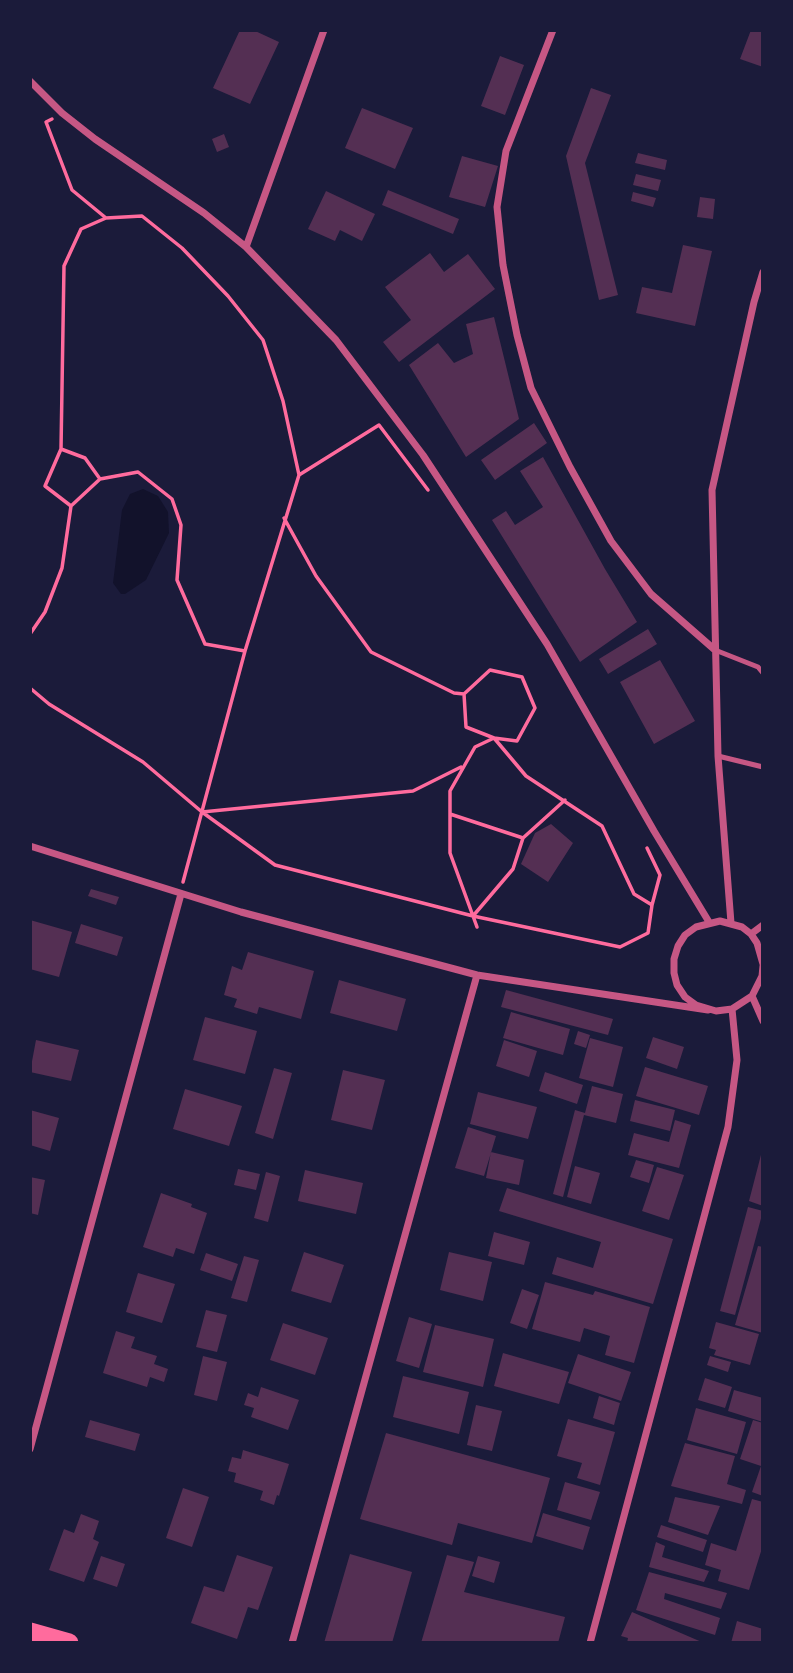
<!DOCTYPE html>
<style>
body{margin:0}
#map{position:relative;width:793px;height:1673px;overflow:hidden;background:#1b1b3a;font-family:"Source Sans 3",sans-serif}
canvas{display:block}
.frame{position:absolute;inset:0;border:32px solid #1b1b3a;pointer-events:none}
</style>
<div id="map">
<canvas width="793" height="1673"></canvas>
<div class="frame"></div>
</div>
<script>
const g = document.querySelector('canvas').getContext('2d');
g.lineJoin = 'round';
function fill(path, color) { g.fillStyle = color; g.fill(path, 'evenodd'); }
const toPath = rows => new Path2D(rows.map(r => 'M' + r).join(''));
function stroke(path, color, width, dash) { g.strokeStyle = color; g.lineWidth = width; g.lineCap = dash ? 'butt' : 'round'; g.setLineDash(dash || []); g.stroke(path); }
fill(toPath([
 [143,489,158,496,168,512,169,533,146,580,125,594,121,594,113,583,122,510,130,494]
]), '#12122b');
fill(toPath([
 [240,30,253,30,279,42,250,104,213,88],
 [751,30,763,30,763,67,740,59],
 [500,56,524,65,505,115,481,106],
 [591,88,611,95,585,163,618,295,599,300,566,156],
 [362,108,413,128,395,169,345,148],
 [224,134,229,147,217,152,212,139],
 [638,153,667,160,665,170,635,163],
 [462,156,498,166,485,207,449,197],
 [636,174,661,180,658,191,633,185],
 [388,190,459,219,453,234,382,205],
 [326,191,375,214,362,241,340,230,335,241,308,229],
 [633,192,656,198,653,207,631,201],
 [700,197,715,199,713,219,697,217],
 [683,245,712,251,695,326,636,313,642,287,672,293],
 [430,253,444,272,468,254,495,289,399,362,383,342,411,320,385,287],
 [494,317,519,419,466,457,409,365,438,343,454,363,473,354,466,324],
 [534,423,547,443,495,480,481,460],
 [543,457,605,569,637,622,580,662,492,520,506,511,515,525,543,507,520,471],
 [648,629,657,644,608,674,599,659],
 [660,660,695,721,654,744,620,682],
 [551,824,573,843,548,882,521,864,535,833],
 [91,889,119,897,116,905,88,896],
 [30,920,72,932,59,977,30,969],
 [81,924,123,937,117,956,75,943],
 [248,952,314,971,301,1019,259,1007,257,1014,234,1007,237,999,224,995,232,966,242,970],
 [339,980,406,999,397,1031,330,1013],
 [506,990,613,1019,608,1035,501,1007],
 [511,1012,570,1029,563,1055,503,1038],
 [205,1017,257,1031,245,1074,193,1060],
 [578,1031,590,1035,586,1048,574,1044],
 [653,1037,684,1047,677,1069,646,1058],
 [590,1038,623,1047,613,1087,579,1078],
 [36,1040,79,1050,71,1081,30,1072],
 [504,1040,537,1051,529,1077,496,1066],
 [645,1067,708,1086,699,1115,636,1096],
 [274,1068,292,1073,273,1139,255,1133],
 [343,1070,385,1080,372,1130,331,1120],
 [545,1072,583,1085,577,1104,539,1091],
 [592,1086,623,1094,616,1123,584,1115,563,1197,553,1194,575,1110,585,1113],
 [185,1089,242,1106,229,1146,173,1129],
 [478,1092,537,1107,528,1139,470,1124],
 [635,1100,675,1110,670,1131,630,1121],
 [30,1110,59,1118,50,1151,30,1145],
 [675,1120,691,1125,679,1168,628,1155,634,1133,669,1142],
 [468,1127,496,1136,484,1176,455,1168],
 [762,1151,763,1151,763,1206,749,1201],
 [491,1152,524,1160,519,1185,486,1178],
 [636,1160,654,1165,649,1183,630,1177],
 [575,1166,600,1173,591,1204,567,1197],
 [657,1167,684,1175,669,1220,642,1211],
 [238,1169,260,1174,256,1190,234,1185],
 [305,1170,363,1183,356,1214,298,1201],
 [266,1172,280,1176,268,1222,254,1218],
 [30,1177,45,1180,38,1215,30,1213],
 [507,1188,673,1239,653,1304,552,1274,557,1257,593,1268,601,1242,499,1211],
 [161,1193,192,1204,191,1207,207,1213,194,1254,176,1248,173,1257,143,1247],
 [748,1207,763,1211,735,1315,720,1311],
 [494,1232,530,1242,524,1265,488,1256],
 [758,1246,763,1247,763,1333,735,1325],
 [304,1252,344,1265,331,1303,291,1291],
 [449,1252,492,1262,483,1301,440,1290],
 [206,1253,238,1264,232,1281,200,1270],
 [244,1256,259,1260,247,1302,231,1298],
 [138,1273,175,1284,162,1323,126,1312],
 [545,1282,593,1295,595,1291,650,1307,634,1363,605,1355,610,1336,584,1328,580,1342,532,1329],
 [522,1289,539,1295,527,1329,510,1323],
 [206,1310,227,1315,217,1352,196,1347],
 [409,1317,432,1324,419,1368,396,1361],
 [716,1322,759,1334,750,1365,714,1355,716,1350,709,1348],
 [283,1323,328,1338,315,1375,270,1360],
 [435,1325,494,1339,483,1387,423,1372],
 [116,1331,135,1337,131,1348,157,1356,154,1364,168,1369,164,1382,150,1377,147,1387,103,1373],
 [503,1353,569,1372,559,1404,494,1386],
 [578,1354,631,1372,621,1401,568,1383],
 [203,1356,227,1362,217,1401,194,1395],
 [710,1356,731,1362,728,1372,707,1365],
 [403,1376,469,1392,459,1434,393,1417],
 [705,1378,732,1387,725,1408,698,1400],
 [261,1387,299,1400,288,1430,251,1417,254,1408,244,1405,248,1393,258,1397],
 [734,1390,763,1398,763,1422,728,1411],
 [599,1396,620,1403,614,1425,593,1418],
 [476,1405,502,1411,492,1451,467,1445],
 [696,1408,746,1422,737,1454,687,1440],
 [568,1419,615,1432,600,1485,577,1478,582,1463,557,1456],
 [90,1420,140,1434,135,1451,85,1437],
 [753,1420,763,1423,763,1458,761,1466,740,1459],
 [386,1433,550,1478,532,1543,458,1523,452,1545,360,1519],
 [685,1443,735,1456,727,1484,746,1490,742,1504,671,1486],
 [243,1450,289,1464,279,1496,277,1495,274,1505,260,1500,263,1491,234,1482,236,1473,228,1471,232,1457,241,1459],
 [761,1466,763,1467,763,1496,752,1492],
 [565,1482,600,1492,591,1520,557,1510],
 [183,1488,209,1497,192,1547,166,1538],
 [675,1497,720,1506,708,1535,668,1522],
 [752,1499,763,1502,763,1545,749,1590,718,1581,721,1570,705,1565,711,1543,736,1551],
 [543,1513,590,1527,583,1550,536,1536],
 [81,1514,99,1521,93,1539,99,1542,84,1582,49,1570,64,1529,74,1533],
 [661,1525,707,1540,703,1552,657,1537],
 [656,1542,665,1546,662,1557,709,1571,704,1582,649,1567],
 [350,1554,412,1572,392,1643,324,1643],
 [237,1555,273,1567,258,1610,248,1607,237,1639,191,1623,204,1586,224,1592],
 [447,1555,474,1562,464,1592,565,1617,558,1643,421,1643],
 [101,1556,125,1564,117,1587,93,1579],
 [478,1556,500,1562,494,1583,472,1576],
 [649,1572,727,1593,721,1609,665,1593,664,1599,720,1618,715,1635,636,1610],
 [632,1612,704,1643,627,1643,628,1638,621,1636],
 [737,1621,763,1629,763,1643,731,1643]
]), '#542f53');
stroke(toPath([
 [52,119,46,122,72,190,106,218],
 [299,475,379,425,428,490],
 [71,506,45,486,61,449,85,458,100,479],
 [284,518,316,576,371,652,454,693,464,694,490,670,522,677,535,708,517,741,494,738,475,747,450,791,450,853,477,927],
 [30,634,45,612,62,568,71,506,100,479,138,472,172,499,181,525,177,580,205,644,245,651,299,475,283,401,263,340,228,296,182,248,142,216,106,218,81,229,64,266,61,449],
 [30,688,49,704,143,762,202,812,413,791,461,767],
 [202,812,275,865,473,916,620,947,648,933,652,905,634,894,602,826,526,776,494,738,466,727,464,694],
 [450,814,523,838,565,800],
 [647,848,660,875,652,905],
 [183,882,245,651],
 [473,916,513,869,523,838]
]), '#ff6b9d', 3.5);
stroke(toPath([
 [715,650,758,667,763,673],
 [718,756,763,767]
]), '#c65784', 5);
stroke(toPath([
 [553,30,506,151,497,207,503,265,517,335,531,388,570,467,611,541,651,594,715,650],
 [30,81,62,113,95,139,204,213,246,247,336,340,423,455,547,644,654,831,709,922],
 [246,247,324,30],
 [30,846,241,912,477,975,708,1010],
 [731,923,718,756,712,490,754,302,763,272],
 [751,934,763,925],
 [763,964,757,943,751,934,742,927,720,921,696,927,685,935,678,946,674,959,674,973,677,985,685,997,696,1005,716,1011,732,1009,752,996,762,976,763,966],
 [752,996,763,1021],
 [30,1449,181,894],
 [292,1643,477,975],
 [590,1643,728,1127,737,1060,732,1009]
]), '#c65784', 7);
stroke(toPath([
 [30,1632,69,1643]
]), '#ff6b9d', 19);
</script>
